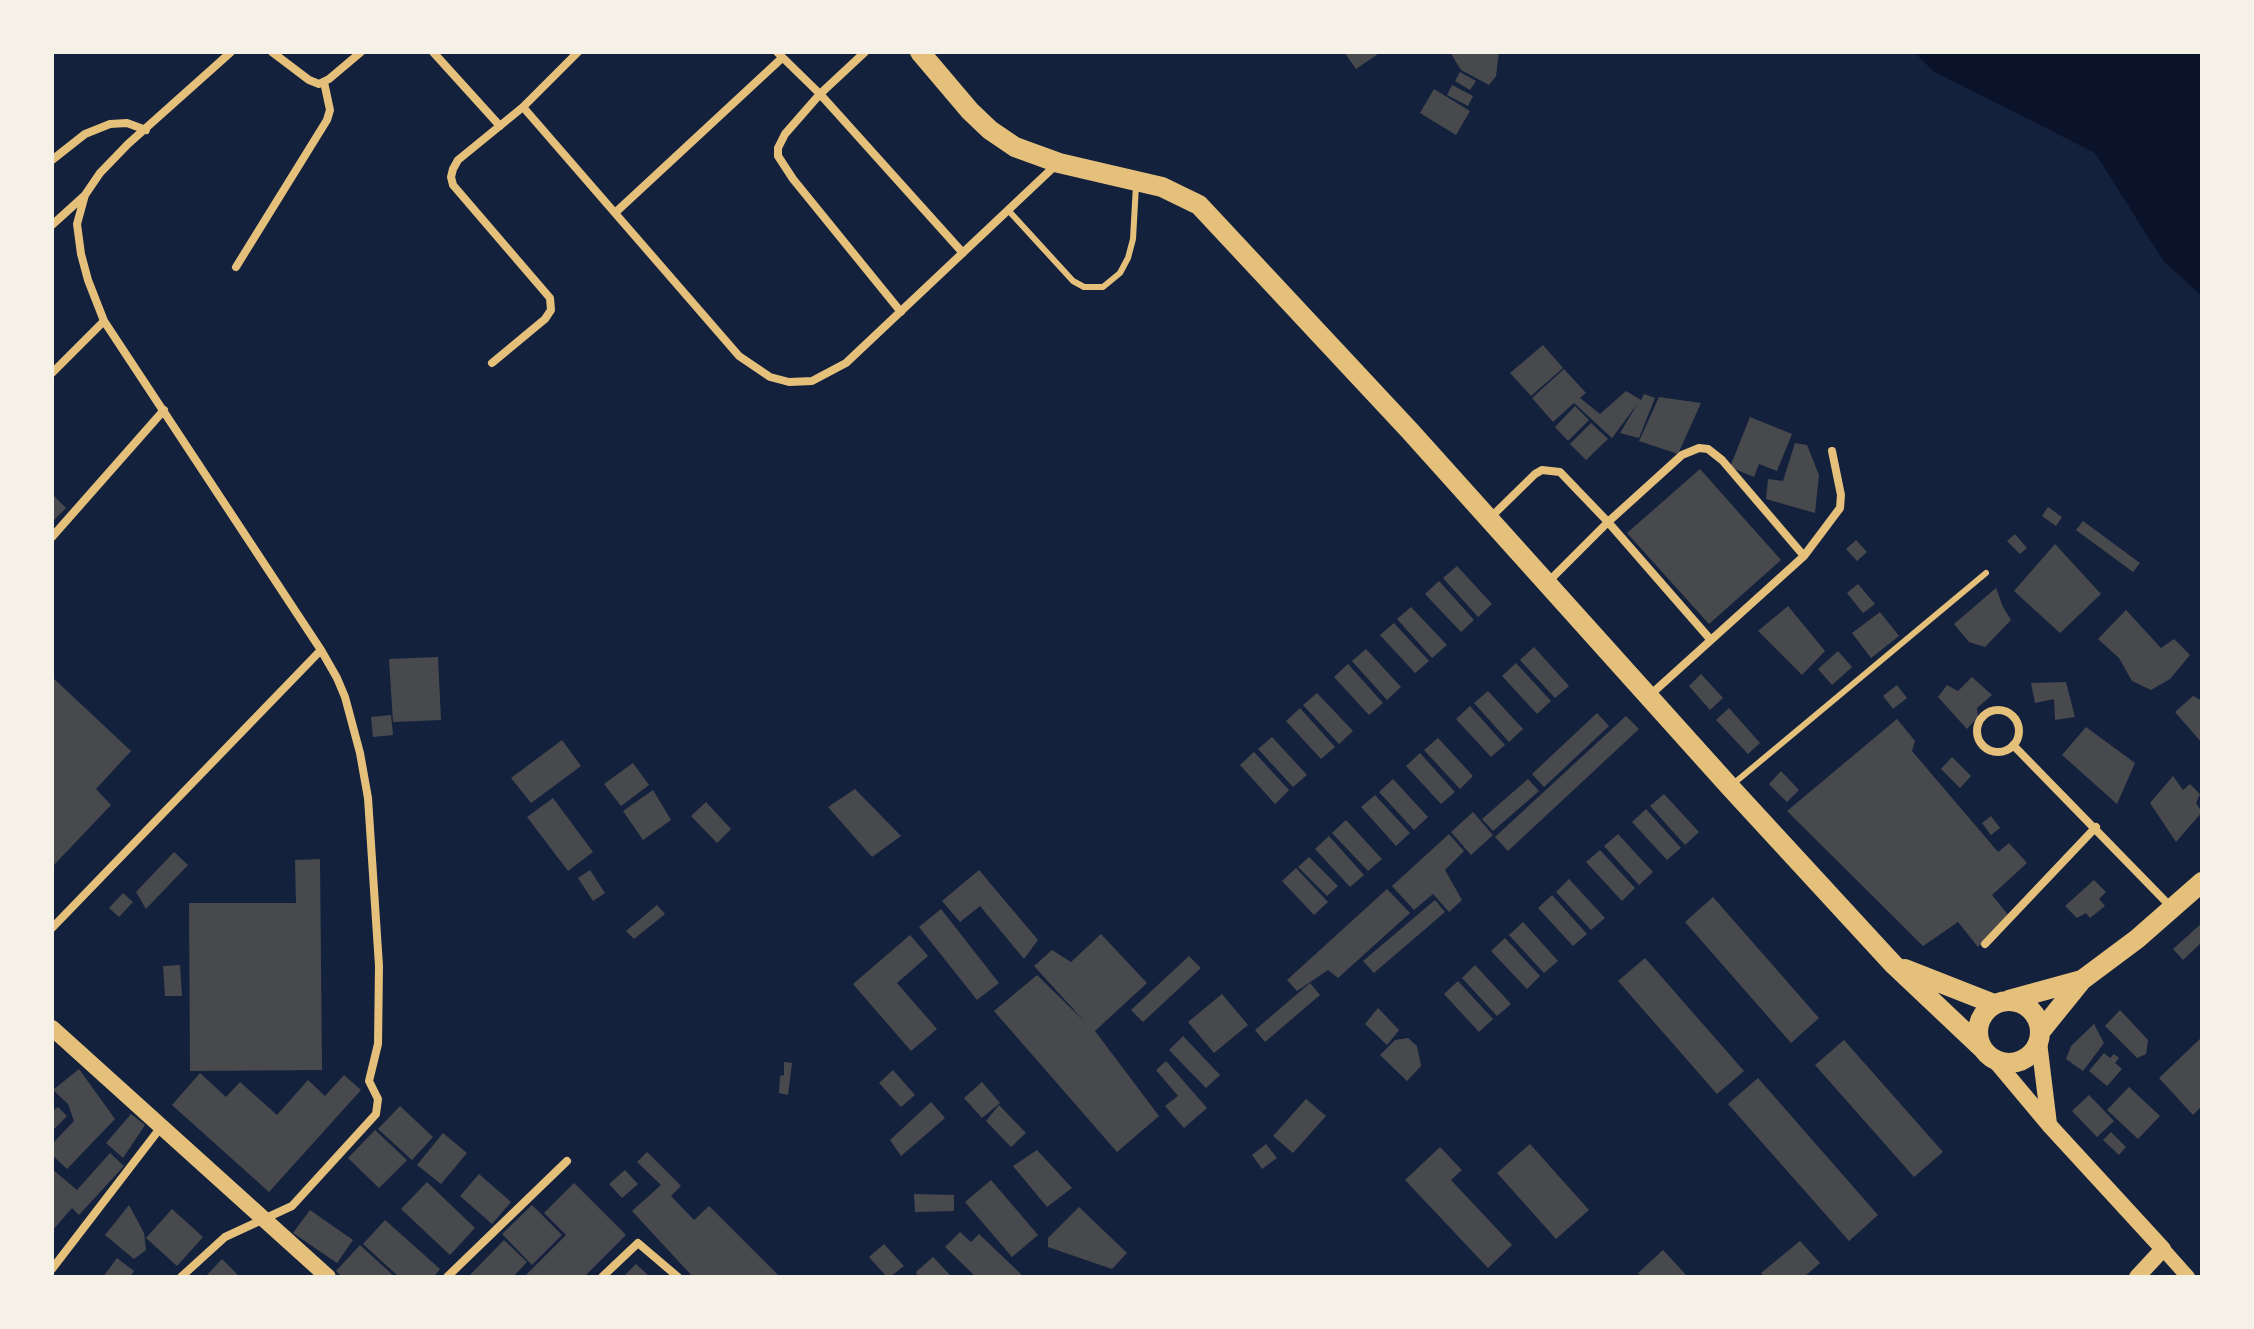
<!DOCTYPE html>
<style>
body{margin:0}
#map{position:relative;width:2254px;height:1329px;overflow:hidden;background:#14213d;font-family:"Titillium Web",sans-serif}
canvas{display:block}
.frame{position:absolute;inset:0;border:54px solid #f6f1e7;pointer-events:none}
</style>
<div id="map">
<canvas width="2254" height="1329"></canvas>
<div class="frame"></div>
</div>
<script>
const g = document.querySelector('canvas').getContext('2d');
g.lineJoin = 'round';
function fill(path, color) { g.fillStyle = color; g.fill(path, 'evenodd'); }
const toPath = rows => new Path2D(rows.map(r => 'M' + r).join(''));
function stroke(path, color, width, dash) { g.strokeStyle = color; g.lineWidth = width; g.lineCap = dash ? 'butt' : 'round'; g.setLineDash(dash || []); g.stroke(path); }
fill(toPath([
 [1914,52,2202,52,2202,296,2164,262,2095,153,1933,71]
]), '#0b132b');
fill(toPath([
 [1344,52,1381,52,1356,69],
 [1450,52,1499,52,1496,76,1489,85,1461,70],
 [1460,72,1476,81,1470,90,1455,81],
 [1452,85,1473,96,1468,106,1447,95],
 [1434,89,1470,111,1456,135,1420,113],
 [1543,345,1563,368,1531,396,1510,373],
 [1564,369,1586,393,1580,398,1600,414,1626,391,1641,400,1644,394,1655,398,1639,438,1620,433,1638,403,1612,438,1574,403,1553,422,1532,398],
 [1659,397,1701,403,1678,454,1639,441],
 [1575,406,1589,420,1568,441,1555,427],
 [1750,417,1792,434,1777,471,1759,464,1754,477,1730,467],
 [1591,423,1608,439,1586,460,1570,444],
 [1795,443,1807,445,1819,475,1815,513,1766,499,1768,479,1783,481],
 [1700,469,1781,560,1709,624,1627,533],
 [52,494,66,508,52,522],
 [2048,507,2062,517,2056,526,2042,516],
 [2083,521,2140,563,2133,572,2076,530],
 [2015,534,2027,548,2020,554,2007,541],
 [1856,540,1867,552,1857,561,1846,549],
 [2055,544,2101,594,2060,633,2014,591],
 [1457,566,1492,604,1478,617,1443,578],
 [1439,581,1474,620,1461,632,1425,594],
 [1858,584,1875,604,1863,613,1847,593],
 [1996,588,2003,607,2011,620,1985,647,1969,642,1954,624],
 [1788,606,1825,651,1802,675,1758,631],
 [1411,607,1447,645,1432,658,1397,619],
 [2126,610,2161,648,2174,639,2190,655,2170,679,2151,690,2132,681,2119,658,2098,639],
 [1880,612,1899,636,1871,658,1852,633],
 [1394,623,1429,661,1415,673,1380,635],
 [1534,647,1569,686,1555,698,1520,660],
 [1366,649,1401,687,1387,700,1352,661],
 [1838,651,1852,667,1832,685,1818,669],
 [438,657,441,720,393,722,389,659],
 [1516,663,1551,701,1537,714,1502,676],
 [1348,664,1383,703,1369,715,1334,677],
 [1701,674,1723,698,1710,710,1689,686],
 [52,677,131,751,96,789,111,805,52,867],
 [1972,677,1992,695,1977,708,1978,717,1967,729,1938,697,1947,685,1958,691],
 [2066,682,2075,717,2055,720,2054,699,2035,703,2031,683],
 [1897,685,1907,698,1893,709,1883,696],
 [1488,691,1523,729,1509,742,1474,703],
 [1317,693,1353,731,1339,744,1303,705],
 [2193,696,2202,701,2202,743,2175,712],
 [1470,706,1505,745,1491,757,1456,719],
 [1300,708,1335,747,1321,759,1286,721],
 [1729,708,1760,743,1748,754,1716,720],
 [1597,713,1609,726,1544,787,1532,774],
 [391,715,393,735,373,737,371,717],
 [1626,716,1639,729,1508,851,1495,837],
 [1897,719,1915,741,1912,751,1998,852,2009,843,2027,863,1992,895,2009,916,1978,947,1958,922,1923,946,1787,811],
 [2086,727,2135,763,2117,804,2062,755],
 [1272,737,1307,775,1293,787,1258,749],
 [1438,738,1473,776,1460,789,1424,750],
 [562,740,581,766,531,803,511,778],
 [1254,752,1289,790,1275,804,1240,765],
 [1420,753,1455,792,1441,804,1406,766],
 [1952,757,1971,776,1960,788,1941,769],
 [633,763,649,785,621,806,604,784],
 [1781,771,1799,790,1787,802,1769,784],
 [2173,776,2183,790,2190,784,2200,794,2196,803,2202,812,2176,842,2150,803],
 [1393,779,1428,817,1414,830,1379,792],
 [1528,779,1539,791,1493,831,1482,819],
 [855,789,901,836,872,857,828,807],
 [653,790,671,820,643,840,623,811],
 [1664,794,1699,832,1685,845,1650,806],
 [1375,795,1410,833,1396,846,1361,807],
 [553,798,593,852,568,871,527,817],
 [706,802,731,829,717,843,691,816],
 [1646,809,1681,848,1667,860,1632,822],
 [1473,812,1493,835,1471,855,1451,832],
 [1991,816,2000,828,1991,835,1982,823],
 [1346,820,1382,859,1368,871,1332,833],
 [1449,834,1464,851,1445,870,1462,900,1449,912,1433,894,1414,910,1392,886],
 [1618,834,1653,872,1639,885,1604,846],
 [1329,836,1364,875,1350,887,1315,849],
 [1600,850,1635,888,1622,901,1586,862],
 [174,852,188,865,146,909,136,892],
 [1309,857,1338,886,1327,896,1298,867],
 [320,859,322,1070,190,1071,189,903,296,903,295,860],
 [1296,868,1328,902,1314,915,1282,881],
 [590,870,605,893,593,901,578,878],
 [979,870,1038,940,1024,959,980,906,960,922,942,901],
 [1569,879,1605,918,1591,930,1556,892],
 [2094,880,2106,892,2099,899,2105,906,2090,918,2086,913,2077,918,2065,906],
 [1387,889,1410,913,1338,978,1328,970,1297,991,1287,980],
 [123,893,133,902,119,917,109,908],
 [1552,895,1587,934,1573,946,1538,908],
 [1713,897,1819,1018,1791,1043,1685,922],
 [1435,900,1445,912,1374,973,1363,961],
 [657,905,665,914,634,939,626,931],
 [941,909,999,983,977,1000,919,927],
 [1523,922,1558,961,1544,973,1509,935],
 [2202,923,2202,942,2183,960,2173,949],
 [1101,934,1147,983,1095,1031,1159,1116,1117,1152,994,1011,1037,975,1085,1022,1034,966,1052,950,1071,962],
 [910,935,928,956,897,983,937,1029,911,1051,853,984],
 [1505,938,1540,976,1527,989,1491,951],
 [1189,956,1201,968,1143,1022,1131,1010],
 [1645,958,1744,1071,1717,1094,1618,981],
 [180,965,182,996,165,996,163,966],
 [1475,965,1511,1004,1497,1016,1462,978],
 [1458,981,1493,1019,1479,1032,1444,994],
 [1310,983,1320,995,1265,1042,1255,1030],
 [1222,994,1248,1025,1214,1053,1188,1022],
 [1378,1008,1399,1030,1387,1045,1365,1024],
 [2120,1010,2148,1040,2146,1054,2137,1058,2105,1026],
 [2094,1024,2104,1043,2083,1071,2066,1059,2071,1046],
 [1183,1036,1220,1075,1206,1088,1169,1050],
 [2202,1037,2202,1106,2193,1115,2159,1078],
 [1408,1038,1417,1046,1421,1066,1407,1081,1380,1055,1395,1040],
 [1844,1040,1943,1152,1914,1177,1815,1065],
 [2104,1053,2110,1058,2114,1054,2119,1058,2115,1063,2122,1069,2107,1086,2089,1071],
 [1166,1061,1207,1108,1184,1128,1165,1106,1178,1096,1156,1070],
 [784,1062,792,1063,788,1095,779,1093,780,1076,784,1075],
 [79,1069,115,1119,67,1169,52,1155,52,1144,74,1121,68,1104,53,1090],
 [893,1070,915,1095,901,1107,879,1083],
 [200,1073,226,1097,240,1082,277,1115,308,1080,325,1096,344,1075,361,1090,269,1192,172,1105],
 [1758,1078,1878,1215,1849,1241,1728,1104],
 [982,1082,1000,1103,982,1118,964,1098],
 [2129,1087,2160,1116,2138,1139,2107,1110],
 [2089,1095,2114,1121,2097,1137,2072,1111],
 [1306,1099,1326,1116,1293,1153,1273,1136],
 [931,1102,945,1118,901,1156,890,1140],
 [999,1105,1026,1133,1011,1147,986,1121],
 [400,1106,433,1137,412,1160,378,1129],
 [58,1107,67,1116,52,1131,52,1111],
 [131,1114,145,1125,123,1158,106,1143],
 [375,1130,407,1160,379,1188,348,1158],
 [2111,1132,2126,1147,2119,1155,2103,1140],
 [443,1133,467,1153,441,1184,417,1165],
 [1266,1144,1277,1158,1262,1169,1252,1155],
 [1530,1144,1589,1210,1556,1239,1497,1173],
 [1440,1147,1462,1170,1451,1180,1512,1245,1488,1268,1405,1180],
 [1037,1150,1072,1188,1047,1207,1013,1166],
 [647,1152,681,1186,671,1196,694,1220,709,1206,780,1277,693,1277,632,1211,661,1185,637,1162],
 [110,1153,124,1166,79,1215,72,1208,52,1231,52,1169,77,1190],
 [625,1170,638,1184,622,1198,609,1184],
 [479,1174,511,1202,492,1224,460,1196],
 [991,1180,1038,1235,1012,1257,965,1202],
 [427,1182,475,1228,450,1255,401,1209],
 [574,1183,626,1235,584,1277,528,1277,526,1275,566,1235,544,1213],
 [914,1194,954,1195,954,1211,915,1212],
 [129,1205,144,1233,146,1250,134,1259,105,1235],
 [532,1205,562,1235,532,1265,502,1234],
 [1079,1207,1127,1253,1112,1269,1048,1247,1048,1238],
 [172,1209,203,1237,177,1266,146,1238],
 [310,1210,353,1240,337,1263,293,1233],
 [385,1220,440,1269,434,1277,399,1277,363,1244],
 [960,1232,971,1242,979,1234,1024,1277,976,1277,945,1247],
 [504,1240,527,1262,513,1277,468,1277],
 [1800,1241,1820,1263,1804,1277,1764,1277,1761,1273],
 [884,1244,904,1266,890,1277,887,1277,869,1257],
 [360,1245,395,1277,342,1277,336,1271],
 [1663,1250,1688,1277,1642,1277,1638,1273],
 [933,1257,952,1277,918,1277,916,1272],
 [117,1258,134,1271,130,1277,103,1277],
 [222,1259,240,1277,205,1277],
 [636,1264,650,1277,627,1277,625,1275]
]), '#48494c');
stroke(toPath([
 [1008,210,1073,281,1084,287,1103,287,1120,273,1128,258,1133,239,1136,185],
 [1733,784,1986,573]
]), '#e5c07b', 6);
stroke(toPath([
 [272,52,309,80,319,84,329,79,361,52],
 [433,52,500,126],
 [777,52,820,94,963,253],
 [865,52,820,94,785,134,778,148,778,156,793,179,901,312],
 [523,107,739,356,770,377,789,382,812,381,846,363,1058,163],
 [52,160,85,134,110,124,127,123,146,130],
 [616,212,782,58],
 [52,225,84,196],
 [236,267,327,120,330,110,324,82],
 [492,363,545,319,551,310,550,298,453,185,451,177,453,169,458,160,523,107,578,52],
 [52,373,104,321],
 [1490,518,1535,474,1542,470,1560,472,1608,522,1710,639],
 [52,537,164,410],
 [1804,556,1840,508,1841,495,1832,451],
 [1548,582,1608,522,1682,455,1699,448,1708,449,1722,460,1804,556,1649,696],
 '1977 731a21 21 0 1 1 42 0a21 21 0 1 1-42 0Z',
 [2013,745,2172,908],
 [52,928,321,650,104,321,88,280,81,254,77,224,85,195,100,173,128,144,231,52],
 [1985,944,2096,827],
 [52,1269,161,1127],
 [181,1277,225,1237,292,1206,376,1114,378,1099,369,1081,378,1044,379,966,368,798,360,753,345,697,337,678,321,650],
 [447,1277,567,1161],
 [602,1277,638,1243,678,1277]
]), '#e5c07b', 8);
stroke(toPath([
 [2163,1249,2188,1277]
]), '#e5c07b', 14);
stroke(toPath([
 [52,1028,328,1277],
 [2039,1042,2049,1124],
 [1993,1058,2050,1126,2163,1249,2137,1277]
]), '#e5c07b', 16);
stroke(toPath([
 [920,52,970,111,990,130,1015,147,1059,163,1162,187,1199,205,1410,431,1730,787,1893,964,1984,1050],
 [1905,969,1994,1004],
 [2009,1000,2082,980],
 '1978 1032a31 31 0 1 1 62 0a31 31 0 1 1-62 0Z',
 [2040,1032,2082,980,2137,939,2202,882]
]), '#e5c07b', 20);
</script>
